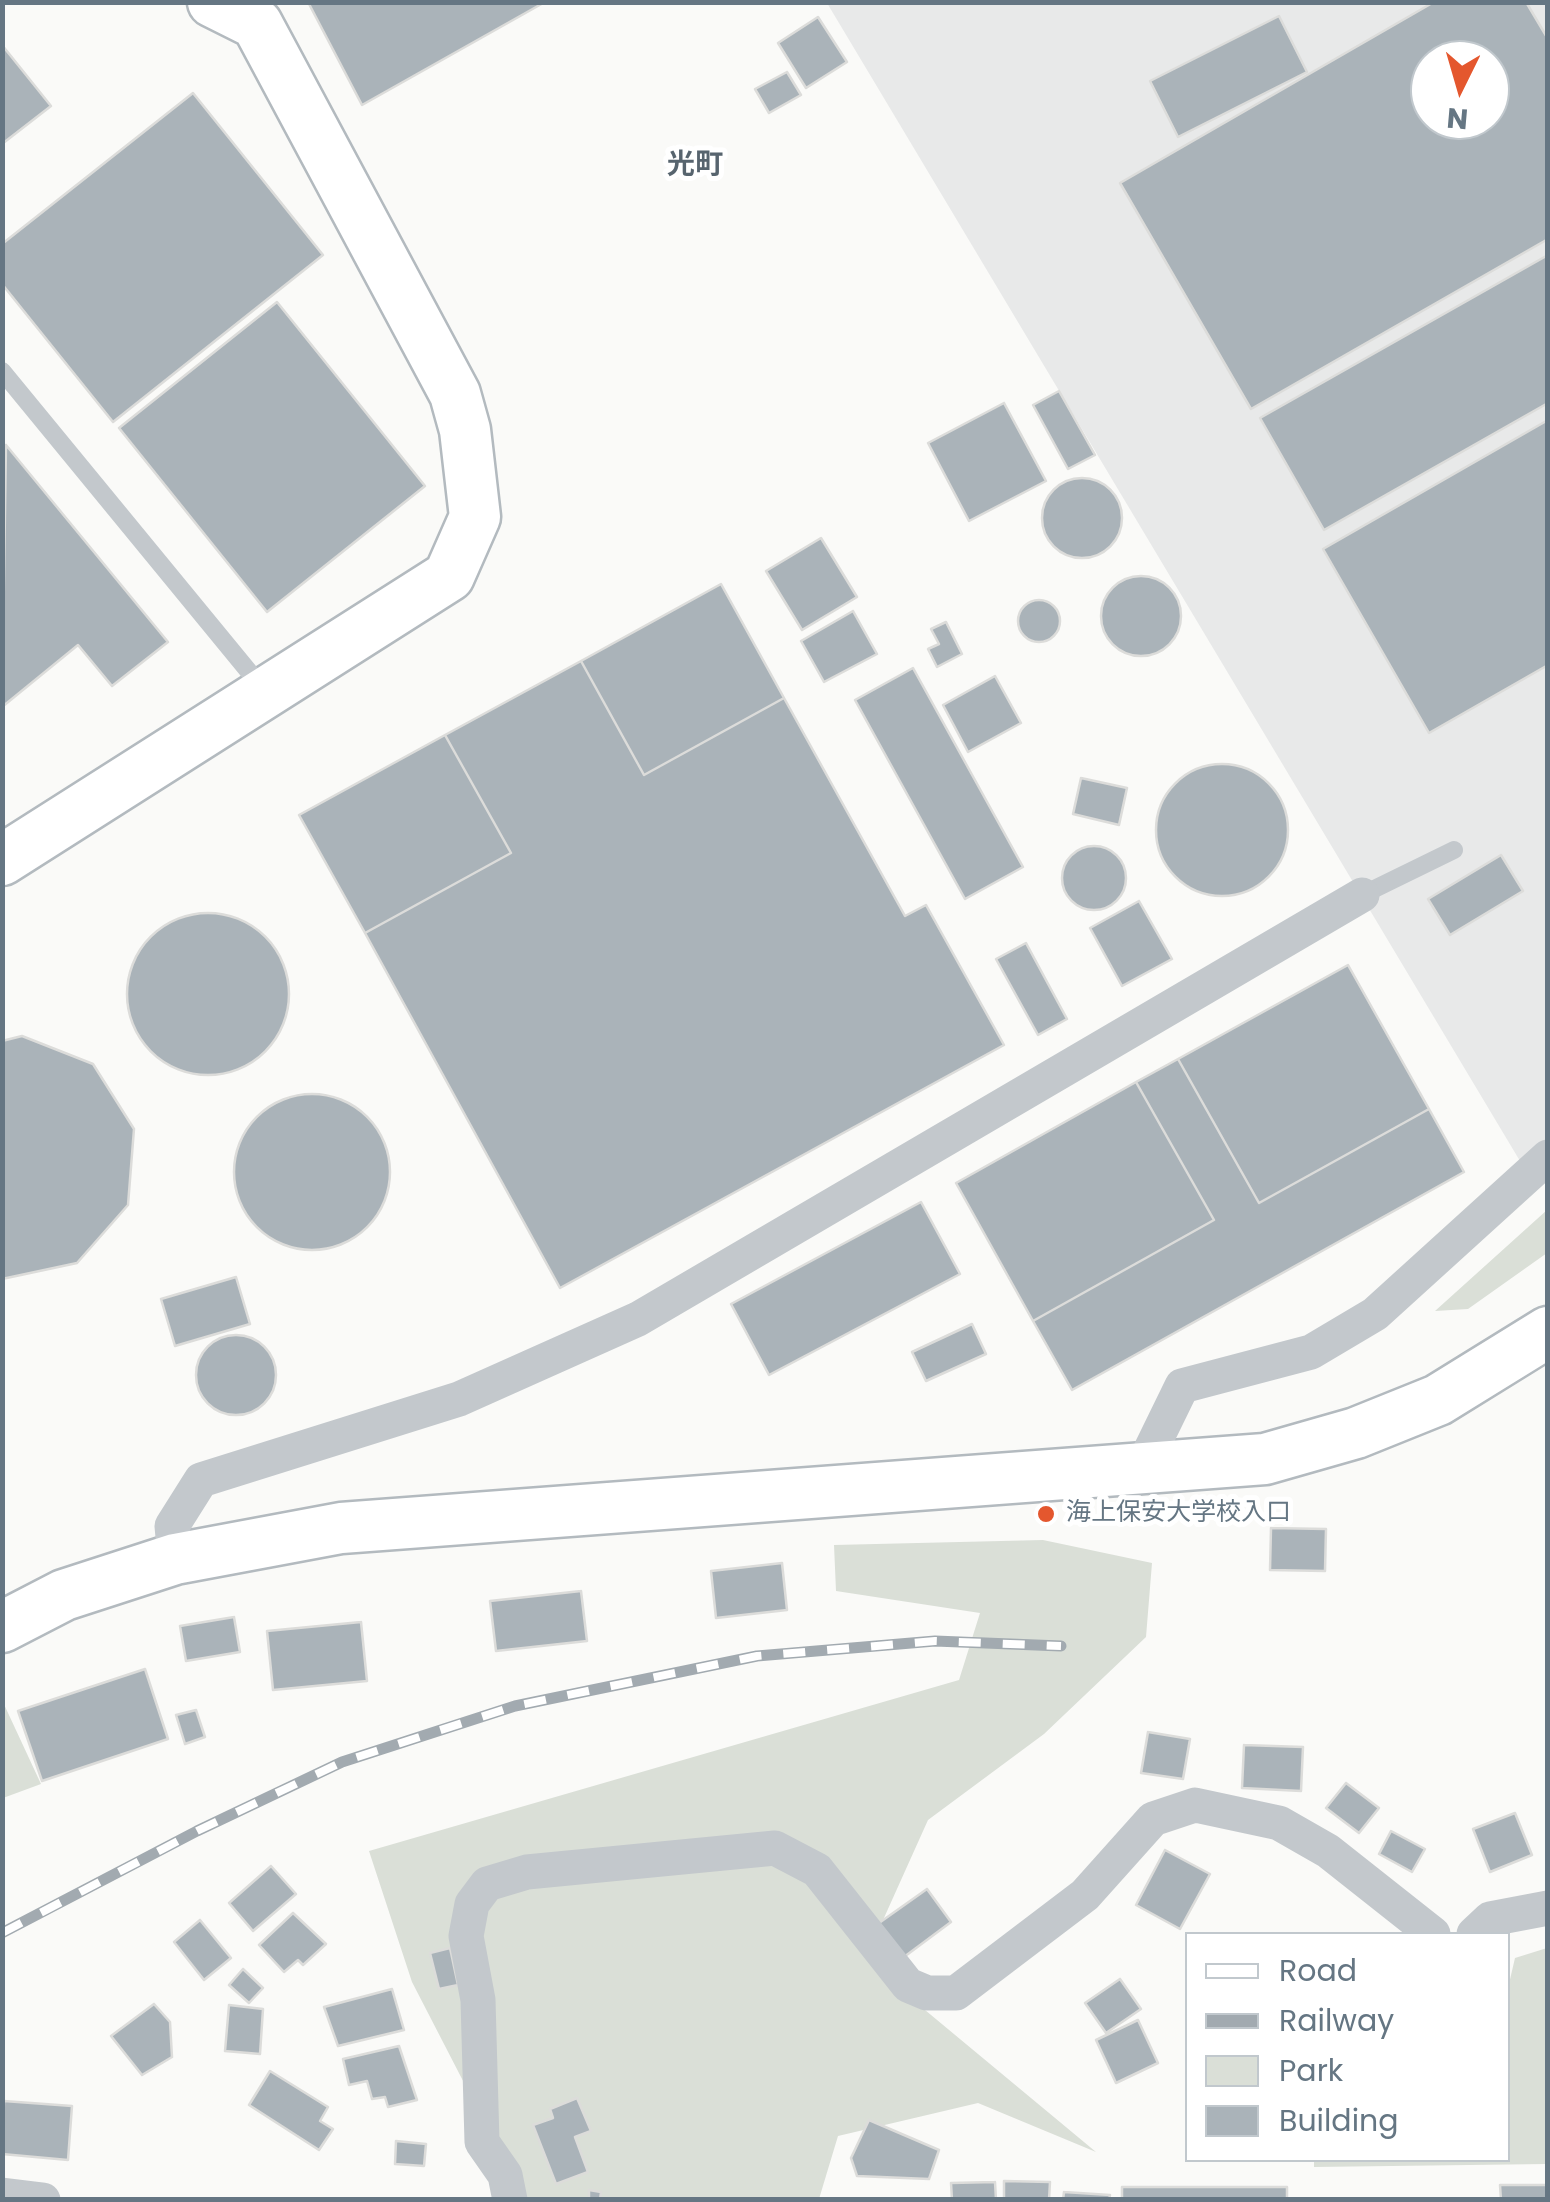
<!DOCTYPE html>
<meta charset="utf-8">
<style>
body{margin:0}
#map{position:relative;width:1550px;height:2202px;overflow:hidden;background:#fafaf8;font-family:Poppins,sans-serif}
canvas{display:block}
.frame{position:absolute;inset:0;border:5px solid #657683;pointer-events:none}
.legend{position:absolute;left:1185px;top:1932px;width:325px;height:230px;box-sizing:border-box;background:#fff;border:2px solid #c1c8cd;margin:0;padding:12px 18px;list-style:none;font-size:30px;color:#657683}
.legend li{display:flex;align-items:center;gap:20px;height:50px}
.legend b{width:50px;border:2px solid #c1c8cd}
.north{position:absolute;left:1410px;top:40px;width:100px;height:100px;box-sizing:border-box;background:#fff;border:2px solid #c1c8cd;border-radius:50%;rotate:185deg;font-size:28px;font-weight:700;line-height:40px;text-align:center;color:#657683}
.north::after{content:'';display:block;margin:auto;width:35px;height:45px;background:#e4572e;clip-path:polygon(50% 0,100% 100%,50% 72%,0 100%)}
</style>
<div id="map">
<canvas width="1550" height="2202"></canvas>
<div class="frame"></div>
<ul class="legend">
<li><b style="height:12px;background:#fff"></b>Road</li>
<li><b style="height:12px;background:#a2aab0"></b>Railway</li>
<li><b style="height:28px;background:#dadfd7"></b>Park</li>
<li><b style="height:28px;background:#aab3b9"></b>Building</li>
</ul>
<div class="north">N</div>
</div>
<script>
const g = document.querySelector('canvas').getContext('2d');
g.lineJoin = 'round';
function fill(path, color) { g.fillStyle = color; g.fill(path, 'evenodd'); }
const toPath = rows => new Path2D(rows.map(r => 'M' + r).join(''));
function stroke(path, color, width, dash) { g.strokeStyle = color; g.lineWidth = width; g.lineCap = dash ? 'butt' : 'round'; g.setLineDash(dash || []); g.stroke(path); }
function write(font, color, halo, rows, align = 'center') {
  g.font = font + ' Poppins,"Noto Sans JP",sans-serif'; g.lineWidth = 10; g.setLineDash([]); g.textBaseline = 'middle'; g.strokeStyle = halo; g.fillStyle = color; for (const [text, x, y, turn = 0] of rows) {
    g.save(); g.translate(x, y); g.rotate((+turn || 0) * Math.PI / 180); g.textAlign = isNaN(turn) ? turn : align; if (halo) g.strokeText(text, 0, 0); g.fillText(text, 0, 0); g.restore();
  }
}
fill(toPath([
 [827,3,1547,3,1548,1138,1520,1161],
 [1430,60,1490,60,1490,120,1430,120]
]), '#e8e9e9');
fill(toPath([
 [1547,1210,1547,1253,1468,1309,1435,1311],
 [1043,1540,1152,1563,1146,1637,1044,1734,928,1820,870,1949,919,2005,1096,2152,978,2103,838,2136,819,2199,511,2199,509,2170,412,1982,369,1851,959,1680,980,1613,836,1591,834,1545],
 [2,1700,41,1784,3,1798,2,1798],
 [1547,1948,1547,2164,1314,2167,1314,2160,1508,2160,1508,1988,1515,1958]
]), '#dadfd7');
const building = toPath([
 [308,2,545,2,362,105,308,2],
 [1434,2,1526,2,1548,39,1548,239,1251,409,1120,183,1434,2],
 [1430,60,1490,60,1490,120,1430,120,1430,60],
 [1279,16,1307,72,1178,137,1150,81,1279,16],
 [818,17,847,62,806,88,778,43,818,17],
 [2,45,51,106,2,144,2,45],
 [787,72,801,95,769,113,755,89,787,72],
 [193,93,323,255,113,422,2,284,2,244,193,93],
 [1548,255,1548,403,1324,530,1260,418,1548,255],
 [277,302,425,486,267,612,119,428,277,302],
 [1059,391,1095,455,1068,469,1033,405,1059,391],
 [1004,403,1046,481,969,521,928,443,1004,403],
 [1548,420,1548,665,1429,733,1323,549,1548,420],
 [6,445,168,642,112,686,78,645,2,707,6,445],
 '1042 518a40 40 0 1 1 80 0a40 40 0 1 1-80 0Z',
 [821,538,857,597,802,630,766,571,821,538],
 '1101 616a40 40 0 1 1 80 0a40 40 0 1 1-80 0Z',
 [721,584,784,698,644,775,581,661,721,584],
 '1018 621a21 21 0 1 1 42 0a21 21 0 1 1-42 0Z',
 [853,611,877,654,824,682,801,641,853,611],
 [946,622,962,654,937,667,928,649,939,644,931,629,946,622],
 [581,661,644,775,784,698,905,916,926,905,1004,1045,560,1288,365,933,511,853,445,735,581,661],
 [913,668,1023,867,965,899,855,700,913,668],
 [995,676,1021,723,968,752,943,705,995,676],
 [445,735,511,853,365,933,299,815,445,735],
 '1156 830a66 66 0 1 1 132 0a66 66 0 1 1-132 0Z',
 [1081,778,1127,788,1119,825,1073,814,1081,778],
 '1062 878a32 32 0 1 1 64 0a32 32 0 1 1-64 0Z',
 [1501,855,1523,891,1450,935,1428,899,1501,855],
 [1139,901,1172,959,1122,986,1090,928,1139,901],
 '127 994a81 81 0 1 1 162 0a81 81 0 1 1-162 0Z',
 [1026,943,1067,1019,1038,1035,996,959,1026,943],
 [1348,965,1429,1109,1259,1203,1178,1059,1348,965],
 [22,1036,93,1064,134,1129,128,1205,77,1263,2,1279,2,1041,22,1036],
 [1178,1059,1259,1203,1429,1109,1464,1172,1072,1390,1033,1321,1214,1220,1136,1082,1178,1059],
 [1136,1082,1214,1220,1033,1321,956,1183,1136,1082],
 '234 1172a78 78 0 1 1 156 0a78 78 0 1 1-156 0Z',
 [921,1202,960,1274,769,1375,731,1304,921,1202],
 [236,1277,250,1324,175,1346,161,1299,236,1277],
 [972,1324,986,1354,926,1381,912,1352,972,1324],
 '196 1375a40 40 0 1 1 80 0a40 40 0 1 1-80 0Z',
 [1271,1528,1326,1529,1325,1571,1270,1570,1271,1528],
 [782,1563,787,1610,716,1618,711,1571,782,1563],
 [581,1591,587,1641,496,1651,490,1601,581,1591],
 [234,1617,240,1652,186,1661,180,1626,234,1617],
 [361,1622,367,1681,273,1690,267,1631,361,1622],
 [145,1669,168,1739,42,1781,18,1711,145,1669],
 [196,1710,205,1737,185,1744,176,1715,196,1710],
 [1148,1732,1190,1739,1183,1779,1141,1773,1148,1732],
 [1244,1745,1303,1747,1301,1791,1242,1788,1244,1745],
 [1346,1783,1379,1808,1359,1833,1326,1808,1346,1783],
 [1515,1813,1532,1855,1490,1872,1473,1829,1515,1813],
 [1391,1831,1425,1849,1412,1872,1379,1854,1391,1831],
 [1165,1850,1210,1874,1180,1929,1136,1905,1165,1850],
 [271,1866,296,1894,253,1931,229,1903,271,1866],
 [927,1889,951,1922,904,1957,879,1923,927,1889],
 [293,1913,326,1944,303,1965,298,1960,284,1972,259,1945,293,1913],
 [200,1920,231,1958,204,1980,174,1942,200,1920],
 [450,1948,458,1985,439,1989,430,1953,450,1948],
 [243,1969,263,1988,249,2003,229,1985,243,1969],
 [1120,1979,1141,2009,1106,2033,1085,2003,1120,1979],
 [392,1989,404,2030,338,2046,324,2007,392,1989],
 [154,2004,170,2022,172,2057,142,2075,111,2036,154,2004],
 [229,2005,263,2009,260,2054,225,2051,229,2005],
 [1138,2020,1158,2063,1116,2083,1096,2040,1138,2020],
 [399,2046,417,2100,388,2107,385,2097,372,2099,367,2081,349,2085,343,2059,399,2046],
 [270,2071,328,2107,320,2121,333,2129,319,2150,249,2105,270,2071],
 [577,2098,591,2131,575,2137,588,2172,556,2184,533,2125,553,2118,550,2109,577,2098],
 [4,2101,72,2106,68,2160,2,2154,4,2101],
 [869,2120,939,2150,929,2179,857,2176,851,2158,869,2120],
 [396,2141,426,2144,424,2166,395,2164,396,2141],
 [1004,2181,1050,2182,1049,2200,1004,2200,1004,2181],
 [995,2182,996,2200,952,2200,951,2183,995,2182],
 [1500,2185,1548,2185,1548,2200,1501,2200,1500,2185],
 [1122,2187,1287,2187,1287,2200,1122,2200,1122,2187],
 [589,2190,601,2192,600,2200,589,2200,589,2190],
 [1064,2192,1110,2195,1109,2200,1063,2200,1064,2192]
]);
fill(building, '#aab3b9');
stroke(building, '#dcdcda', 2.5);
const secondary = toPath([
 [2,860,449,576,475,517,465,430,455,394,257,24,213,2],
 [2,1627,64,1595,175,1559,341,1528,1265,1459,1356,1433,1438,1400,1548,1332]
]);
stroke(secondary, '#b3babf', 55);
stroke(toPath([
 [2,371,264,690],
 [1362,895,1454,850]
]), '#c3c8cc', 18);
stroke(toPath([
 [1141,1470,1182,1386,1311,1352,1375,1314,1548,1157],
 [175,1559,172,1526,201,1480,459,1399,638,1319,1362,895],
 [1474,1934,1490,1919,1548,1908],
 [2,2195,43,2200],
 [510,2200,505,2175,482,2142,478,2000,466,1936,472,1904,487,1884,527,1872,775,1848,817,1870,908,1985,927,1993,956,1993,1085,1895,1153,1819,1195,1805,1279,1823,1328,1851,1433,1934]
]), '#c3c8cc', 35);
stroke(secondary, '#fff', 50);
const rail = toPath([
 [2,1933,197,1831,342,1762,515,1706,757,1656,935,1641,1061,1646]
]);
stroke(rail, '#a2aab0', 11);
stroke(rail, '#fff', 8, [22]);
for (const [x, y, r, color] of [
 [1046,1514,10,"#e4572e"]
]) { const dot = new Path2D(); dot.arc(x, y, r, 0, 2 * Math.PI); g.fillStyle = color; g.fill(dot); stroke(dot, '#fff', 4); }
write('25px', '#657683', '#fff', [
 ["海上保安大学校入口",1066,1514]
], 'left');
write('bold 28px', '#57646e', '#fff', [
 ["光町",695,166]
]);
</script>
